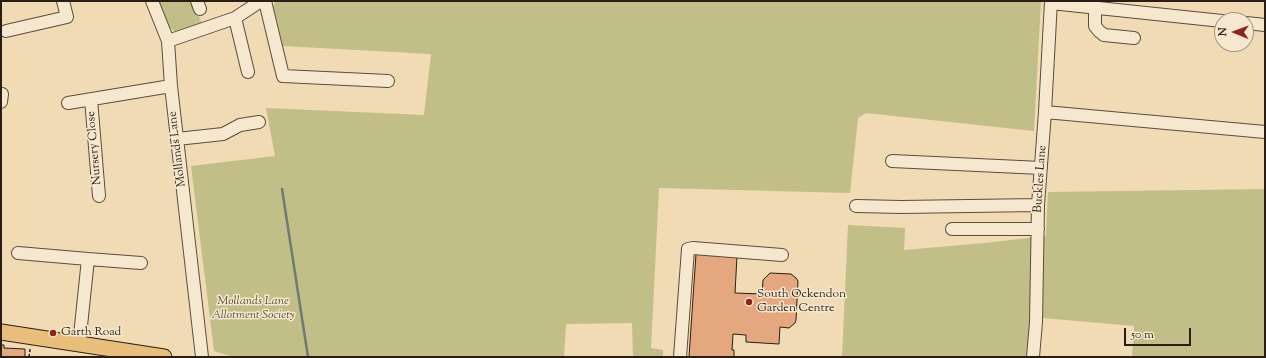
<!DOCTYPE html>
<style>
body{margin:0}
#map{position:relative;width:1266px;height:358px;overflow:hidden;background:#f0dbb5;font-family:"Sorts Mill Goudy",serif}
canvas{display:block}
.frame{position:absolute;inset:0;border:2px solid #291d15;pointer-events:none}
.north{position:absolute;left:1214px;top:12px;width:40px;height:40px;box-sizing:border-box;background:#f5e8cf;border:1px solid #a39785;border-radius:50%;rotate:271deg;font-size:11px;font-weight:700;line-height:16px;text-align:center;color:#291d15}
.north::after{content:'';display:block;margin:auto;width:14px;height:18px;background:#8f2418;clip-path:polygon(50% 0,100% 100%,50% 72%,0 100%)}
.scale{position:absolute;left:1124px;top:328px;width:67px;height:18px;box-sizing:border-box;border:2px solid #291d15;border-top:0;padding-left:5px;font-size:12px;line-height:14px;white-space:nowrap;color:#291d15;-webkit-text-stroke:3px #f5e8cf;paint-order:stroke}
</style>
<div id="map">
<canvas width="1266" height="358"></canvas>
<div class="frame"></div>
<div class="north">N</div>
<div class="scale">50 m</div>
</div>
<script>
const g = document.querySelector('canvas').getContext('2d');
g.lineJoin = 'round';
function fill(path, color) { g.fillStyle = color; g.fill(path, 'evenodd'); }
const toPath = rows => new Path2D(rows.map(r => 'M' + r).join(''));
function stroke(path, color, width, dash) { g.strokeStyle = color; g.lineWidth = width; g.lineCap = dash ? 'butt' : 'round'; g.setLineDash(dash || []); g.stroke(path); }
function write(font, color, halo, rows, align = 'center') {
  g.font = font + ' "Sorts Mill Goudy",serif'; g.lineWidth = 3; g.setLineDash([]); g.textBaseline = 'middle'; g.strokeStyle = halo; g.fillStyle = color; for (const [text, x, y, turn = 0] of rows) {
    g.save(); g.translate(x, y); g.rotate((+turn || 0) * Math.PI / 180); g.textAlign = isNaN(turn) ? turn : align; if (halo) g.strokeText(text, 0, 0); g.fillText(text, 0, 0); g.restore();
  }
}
fill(toPath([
 [159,1,193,1,202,24,180,31,174,31,168,26],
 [276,1,1041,1,1034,131,866,113,858,118,850,193,659,188,651,348,663,350,663,357,633,357,632,323,566,324,564,357,233,357,214,351,191,166,275,156,266,108,424,115,431,54,283,46,273,6],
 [1265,189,1265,357,1132,357,1134,326,1031,317,1026,357,842,357,848,225,905,228,904,250,985,243,1046,236,1048,192]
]), '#c1be88');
stroke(toPath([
 [282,189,308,357]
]), '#6d7c72', 2.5);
const building = toPath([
 [696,254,737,256,735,293,762,294,763,280,770,273,791,274,796,278,798,281,796,320,795,323,789,328,780,327,779,344,746,342,746,335,733,334,732,350,734,350,734,357,689,357,696,254],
 [1,345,4,345,4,348,25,349,25,357,1,357,1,345]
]);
fill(building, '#e5a77d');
stroke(building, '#291d15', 1);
const minor = toPath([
 [152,1,168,41],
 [197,1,200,9],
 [265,1,283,76,388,81],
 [1051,3,1222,21],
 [1095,8,1095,26,1099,31,1104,35,1134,38],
 [235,18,248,72],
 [1246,23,1265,25],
 [6,31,67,17,63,1],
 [91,99,99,196],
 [1,102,2,94],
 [68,103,171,86],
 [1045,112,1265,132],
 [177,139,223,134,240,125,259,122],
 [892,161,1041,168],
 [856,206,901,207,1038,205],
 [952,229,1038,229],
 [18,253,88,259,79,345],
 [88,259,141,263],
 [202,357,171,86,168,41,235,18,261,1],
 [680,357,688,249,693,248,782,255],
 [1033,357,1036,322,1038,205,1045,112,1051,1]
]);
const major = toPath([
 [1,332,164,357]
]);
stroke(minor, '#5b4c3d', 14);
stroke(major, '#291d15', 17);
stroke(toPath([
 [29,357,30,349]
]), '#291d15', 1.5, [3, 2]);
stroke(minor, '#f5e8cf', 12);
stroke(major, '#e8be7a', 15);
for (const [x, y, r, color] of [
 [749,302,4,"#8f2418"],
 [53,333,4,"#8f2418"]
]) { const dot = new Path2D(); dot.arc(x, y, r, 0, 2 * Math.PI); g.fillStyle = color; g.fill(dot); stroke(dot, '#f5e8cf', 1.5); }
write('12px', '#291d15', '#f5e8cf', [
 ["Nursery Close",95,148,-95],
 ["Mollands Lane",178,149,-97],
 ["Buckles Lane",1041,179,-86]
]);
write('12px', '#291d15', '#f5e8cf', [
 ["South Ockendon",757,295],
 ["Garden Centre",757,309],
 ["Garth Road",61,333]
], 'left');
write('italic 12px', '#574d38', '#f5e8cf', [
 ["Mollands Lane",253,302],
 ["Allotment Society",253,316]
]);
</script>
